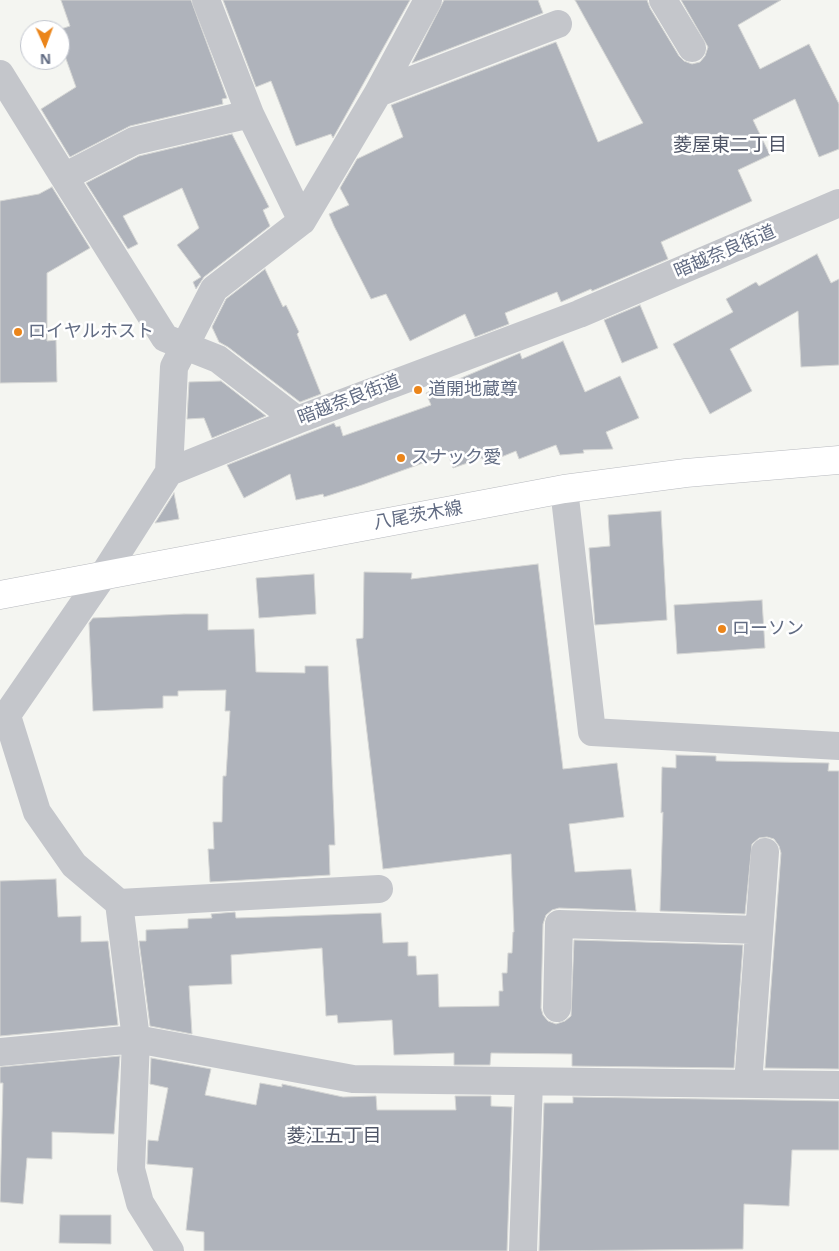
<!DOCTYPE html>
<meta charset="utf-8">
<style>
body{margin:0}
#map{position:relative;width:839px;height:1251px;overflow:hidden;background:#f4f5f1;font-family:"Noto Sans",sans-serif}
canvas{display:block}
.north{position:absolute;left:20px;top:20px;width:50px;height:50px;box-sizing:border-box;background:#fff;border:1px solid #c0c4cd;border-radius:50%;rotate:178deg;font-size:14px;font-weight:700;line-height:20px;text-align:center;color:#626c83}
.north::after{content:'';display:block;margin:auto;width:18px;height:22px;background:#eb851a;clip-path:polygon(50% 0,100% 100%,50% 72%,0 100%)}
</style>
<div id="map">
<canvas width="839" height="1251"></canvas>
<div class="north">N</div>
</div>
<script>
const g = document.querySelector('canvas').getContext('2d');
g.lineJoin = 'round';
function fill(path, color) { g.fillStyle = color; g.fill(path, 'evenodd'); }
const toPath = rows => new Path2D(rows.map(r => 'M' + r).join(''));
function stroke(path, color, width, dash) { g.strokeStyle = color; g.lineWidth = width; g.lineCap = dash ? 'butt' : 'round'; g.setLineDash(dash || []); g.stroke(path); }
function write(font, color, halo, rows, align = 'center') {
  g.font = font + ' "Noto Sans","Noto Sans JP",sans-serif'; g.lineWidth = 5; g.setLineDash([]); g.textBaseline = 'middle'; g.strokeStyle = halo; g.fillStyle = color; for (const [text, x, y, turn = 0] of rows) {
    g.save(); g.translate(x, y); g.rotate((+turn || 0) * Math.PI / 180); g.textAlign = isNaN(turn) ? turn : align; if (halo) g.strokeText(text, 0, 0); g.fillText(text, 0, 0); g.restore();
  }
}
const building = toPath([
 [61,0,191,0,227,98,222,99,223,104,130,126,70,157,41,109,76,87,60,42,60,30,58,30,70,26,61,0],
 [223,0,410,0,333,138,331,134,296,146,271,81,256,87,223,0],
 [444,0,538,0,543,13,412,63,444,0],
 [575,0,647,0,650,8,679,56,684,61,692,64,700,62,705,56,708,47,681,0,781,0,738,25,760,69,809,44,839,104,839,149,819,157,795,99,753,120,770,155,738,170,752,201,661,242,668,259,592,291,591,289,561,302,557,292,505,313,509,324,475,337,465,314,410,341,386,294,371,299,334,226,329,214,349,205,340,188,357,159,403,137,391,105,556,42,598,142,643,123,575,0],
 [232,134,269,207,263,210,270,226,204,277,196,289,193,282,201,277,177,245,199,228,182,188,123,216,138,244,128,249,86,183,139,156,232,134],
 [52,187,90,248,47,273,47,341,56,340,57,382,0,383,0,201,39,194,52,187],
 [817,254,831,283,839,279,839,365,801,367,798,311,730,349,752,391,710,414,673,344,733,312,726,299,756,282,759,286,817,254],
 [265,269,283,307,286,305,299,332,297,334,321,394,300,402,228,347,219,342,212,327,226,299,265,269],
 [640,305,658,348,622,363,604,320,640,305],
 [563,341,585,392,620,376,639,418,606,432,613,449,583,450,584,453,560,455,556,445,519,459,516,451,484,464,482,458,453,468,448,454,362,485,324,497,323,494,296,500,290,474,244,498,227,465,334,423,336,427,340,426,343,436,431,405,426,393,520,353,522,359,563,341],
 [221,381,266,416,212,438,204,418,187,419,189,382,221,381],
 [174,493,179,519,155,523,174,493],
 [661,511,667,620,595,625,589,548,610,546,608,515,661,511],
 [538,564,563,769,617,763,624,817,569,824,575,872,631,869,636,911,559,908,552,910,546,915,543,924,541,1008,543,1015,548,1021,556,1024,565,1021,571,1016,574,940,743,945,734,1068,572,1066,572,1054,491,1053,490,1065,454,1065,454,1053,394,1055,392,1020,338,1023,337,1015,326,1016,322,948,231,955,232,984,189,986,192,1034,150,1026,139,941,146,941,146,930,188,928,188,919,212,918,211,914,235,912,236,918,381,913,383,943,408,942,408,956,416,956,417,975,438,974,439,1007,499,1006,499,991,503,991,502,973,507,973,508,953,512,953,513,932,514,932,511,854,383,869,356,639,363,638,364,572,412,573,411,579,538,564],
 [314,574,316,614,259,618,256,578,314,574],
 [762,600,765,648,677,654,674,605,762,600],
 [184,614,208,614,208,630,254,629,256,672,305,673,305,666,328,666,335,845,329,845,330,875,210,882,208,849,214,849,213,822,222,822,223,776,226,776,230,711,225,711,226,690,178,691,178,696,163,696,163,708,93,711,89,623,93,618,184,614],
 [676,755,716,756,716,761,829,763,828,771,839,771,839,1069,765,1068,781,853,779,846,774,839,767,837,759,838,752,844,745,914,660,911,663,812,661,813,662,767,676,768,676,755],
 [56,879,58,917,81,916,81,942,108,941,118,1025,0,1036,0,881,56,879],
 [120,1056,114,1134,52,1132,52,1159,27,1158,23,1204,0,1202,3,1083,0,1083,0,1067,120,1056],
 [151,1058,211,1069,205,1095,256,1105,260,1083,282,1087,282,1084,343,1097,376,1096,377,1110,456,1110,455,1096,491,1096,491,1106,512,1107,507,1251,204,1251,204,1232,186,1230,193,1168,147,1164,148,1140,158,1141,168,1088,150,1084,151,1058],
 [573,1097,839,1101,839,1150,792,1150,789,1206,744,1204,743,1249,539,1251,544,1103,573,1103,573,1097],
 [60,1215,111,1215,111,1244,59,1243,60,1215]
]);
fill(building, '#afb3bb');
stroke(building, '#d5d6d4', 1);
const major = toPath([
 [0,595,564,489,686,473,839,460]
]);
stroke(major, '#b7b9be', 29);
stroke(toPath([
 [663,0,692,48],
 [0,74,64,177],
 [378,93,558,24],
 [250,114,134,141,64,177,165,338,218,359,297,420],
 [302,221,378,93,428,0],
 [169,472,174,367,214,289,302,221,250,114,206,0],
 [564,489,592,732,839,746],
 [7,716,37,812,74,865,119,903,136,1039,131,1169,140,1203,170,1251],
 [0,725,104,574,169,472,297,420,579,314,839,203],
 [119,903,379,889],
 [557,1008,559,924,759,930],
 [0,1052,136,1039,353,1079,839,1085],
 [748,1084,765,852],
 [523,1251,529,1082]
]), '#c4c6cb', 28);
stroke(major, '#fff', 28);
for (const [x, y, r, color] of [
 [18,332,5,"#eb851a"],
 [418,390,5,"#eb851a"],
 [401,458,5,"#eb851a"],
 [722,629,5,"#eb851a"]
]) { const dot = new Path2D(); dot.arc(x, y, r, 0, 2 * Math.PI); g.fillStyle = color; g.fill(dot); stroke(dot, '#fff', 2); }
write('18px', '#626c83', '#fff', [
 ["暗越奈良街道",725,252,-23],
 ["暗越奈良街道",349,400,-21],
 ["八尾茨木線",418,516,-10]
]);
write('18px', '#626c83', '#fff', [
 ["ロイヤルホスト",28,332],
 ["道開地蔵尊",428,390],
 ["スナック愛",411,458],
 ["ローソン",732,629]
], 'left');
write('19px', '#515768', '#fff', [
 ["菱屋東二丁目",730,146],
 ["菱江五丁目",334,1137]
]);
</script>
